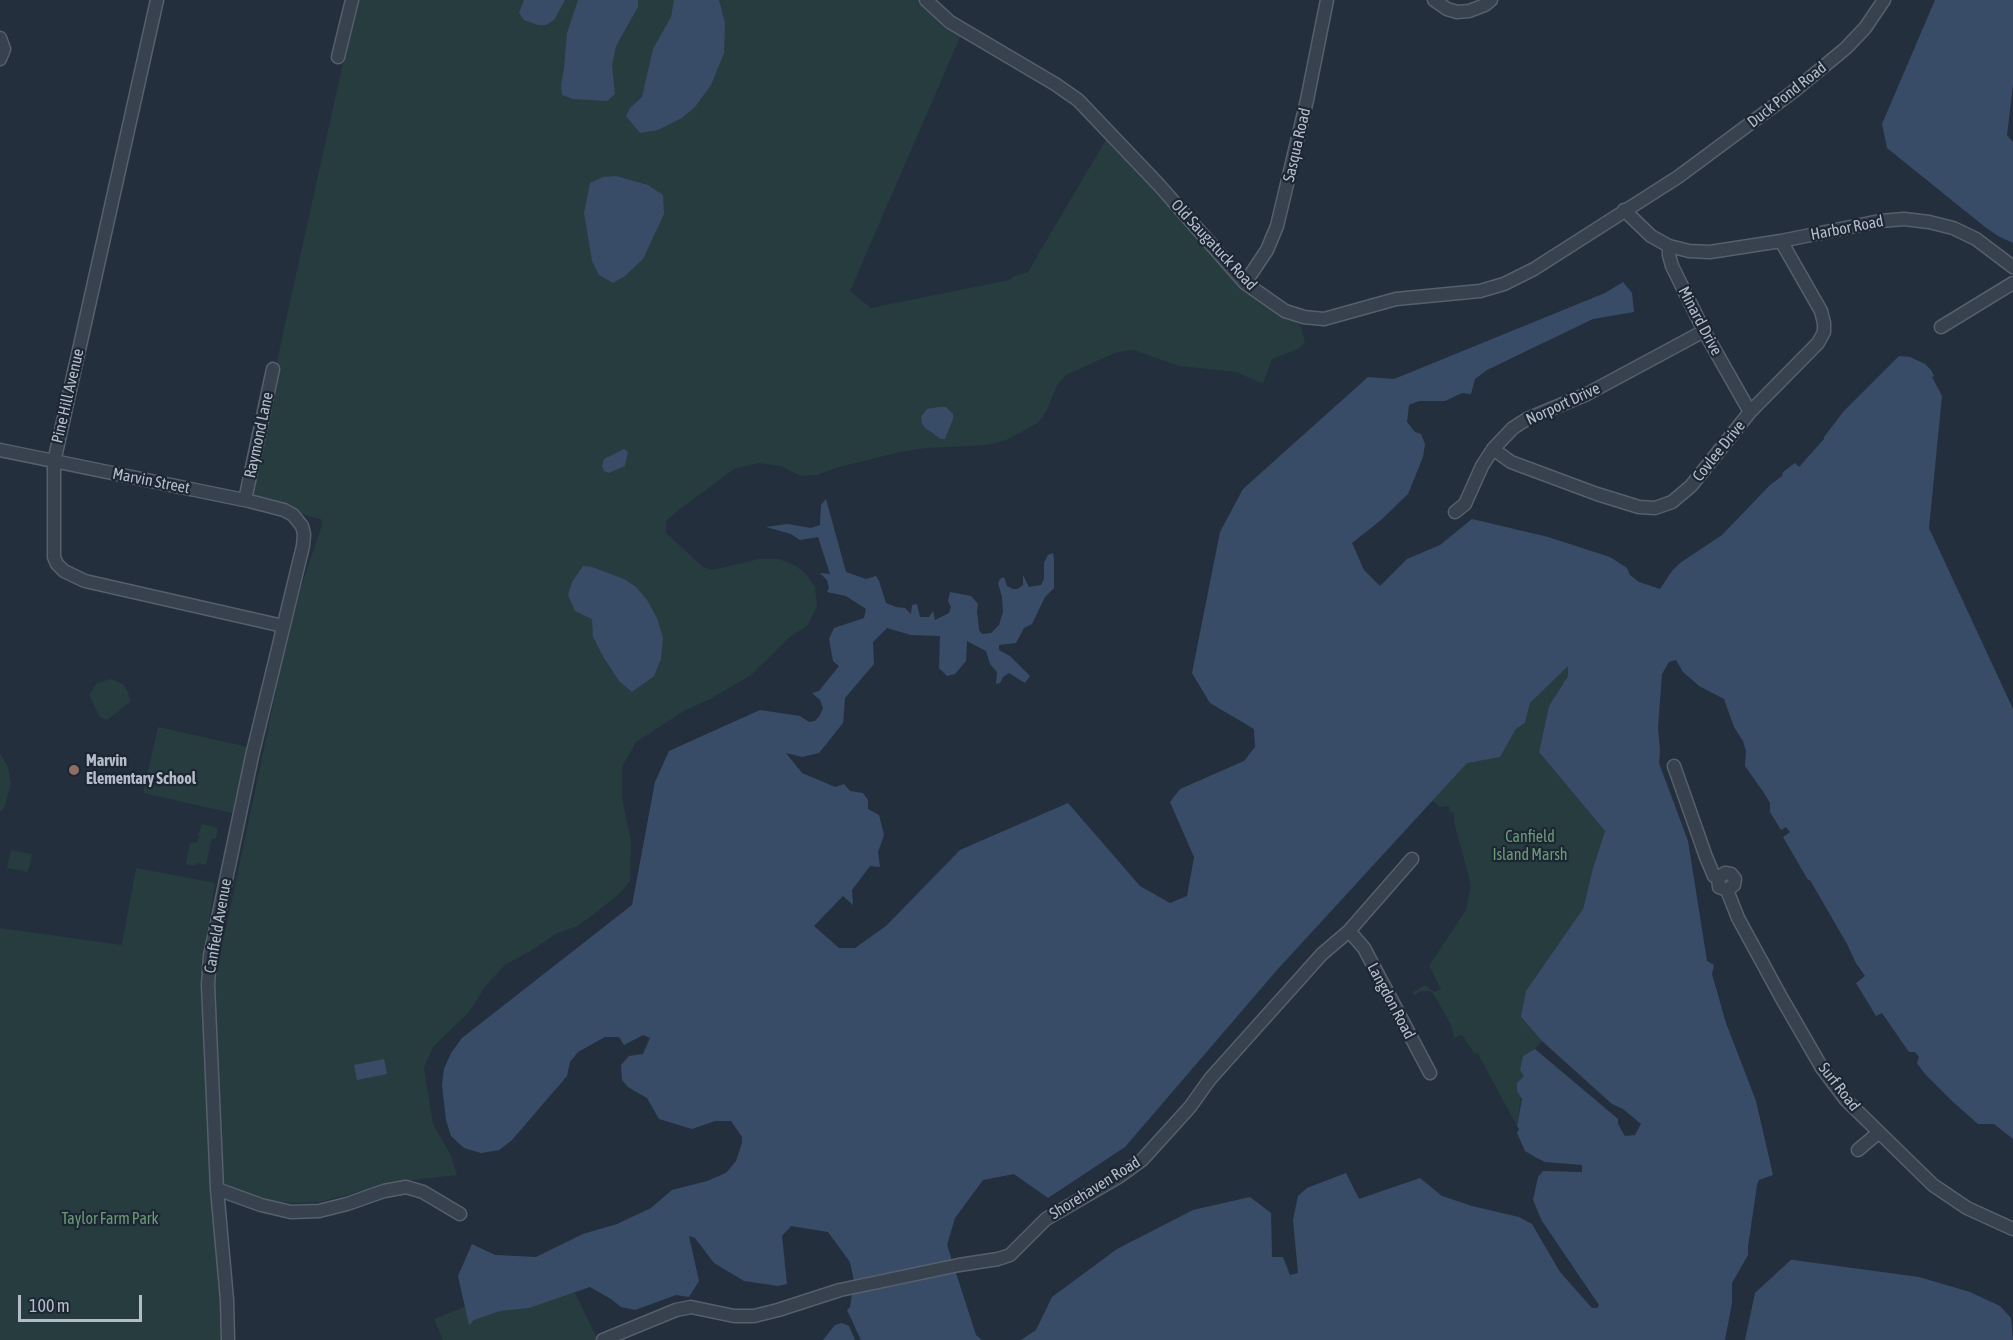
<!DOCTYPE html>
<style>
body{margin:0}
#map{position:relative;width:2013px;height:1340px;overflow:hidden;background:#242f3e;font-family:"Asap Condensed",sans-serif}
canvas{display:block}
.scale{position:absolute;left:18px;top:1295px;width:124px;height:27px;box-sizing:border-box;border:3px solid #b4bcc9;border-top:0;padding-left:8px;font-size:18px;line-height:21px;white-space:nowrap;color:#b4bcc9;-webkit-text-stroke:4px #1d2633;paint-order:stroke}
</style>
<div id="map">
<canvas width="2013" height="1340"></canvas>
<div class="scale">100 m</div>
</div>
<script>
const g = document.querySelector('canvas').getContext('2d');
g.lineJoin = 'round';
function fill(path, color) { g.fillStyle = color; g.fill(path, 'evenodd'); }
const toPath = rows => new Path2D(rows.map(r => 'M' + r).join(''));
function stroke(path, color, width, dash) { g.strokeStyle = color; g.lineWidth = width; g.lineCap = dash ? 'butt' : 'round'; g.setLineDash(dash || []); g.stroke(path); }
function write(font, color, halo, rows, align = 'center') {
  g.font = font + ' "Asap Condensed",sans-serif'; g.lineWidth = 4.5; g.setLineDash([]); g.textBaseline = 'middle'; g.strokeStyle = halo; g.fillStyle = color; for (const [text, x, y, turn = 0] of rows) {
    g.save(); g.translate(x, y); g.rotate((+turn || 0) * Math.PI / 180); g.textAlign = isNaN(turn) ? turn : align; if (halo) g.strokeText(text, 0, 0); g.fillText(text, 0, 0); g.restore();
  }
}
fill(toPath([
 [357,0,919,0,941,21,961,35,850,291,871,308,1010,280,1014,276,1028,272,1108,136,1200,237,1225,270,1244,288,1301,326,1305,343,1298,349,1272,359,1263,384,1236,372,1179,366,1134,350,1117,352,1066,375,1057,385,1047,410,1038,423,1006,440,988,445,926,448,900,452,839,467,817,475,801,476,780,466,758,463,734,469,676,512,666,521,666,533,703,567,712,570,759,559,779,559,796,566,805,573,815,587,817,606,808,625,791,636,751,675,712,698,684,711,636,742,622,766,622,798,631,841,630,881,620,893,589,918,577,926,556,934,529,952,505,965,486,985,469,1012,433,1047,424,1068,433,1124,451,1156,457,1175,395,1182,320,1202,293,1203,268,1201,222,1184,211,985,226,928,283,658,301,587,322,525,321,519,249,501,282,338],
 [1568,665,1568,676,1549,706,1539,752,1605,831,1593,868,1583,909,1521,1017,1542,1041,1535,1049,1523,1056,1524,1076,1517,1126,1477,1052,1475,1054,1462,1035,1454,1038,1451,1025,1433,993,1429,991,1422,991,1414,995,1413,992,1425,985,1434,992,1441,989,1429,966,1466,910,1471,885,1454,822,1454,813,1450,812,1449,806,1440,807,1432,800,1467,762,1500,757,1516,729,1525,723,1530,703],
 [110,679,123,684,128,692,130,702,107,720,100,717,89,695,96,684],
 [158,727,248,747,232,813,143,793],
 [0,753,8,767,11,783,4,808,0,812],
 [202,824,218,828,216,839,212,838,206,865,197,863,196,866,186,864,190,843,197,842,200,836,198,835],
 [11,850,32,854,28,872,7,868],
 [136,868,215,883,206,940,203,971,203,1058,213,1125,224,1340,0,1340,0,928,122,945],
 [563,1268,598,1340,443,1340,434,1319]
]), '#263c3f');
fill(toPath([
 [524,0,565,0,554,20,546,25,538,25,524,20,519,13],
 [578,0,638,0,638,7,616,46,612,65,615,94,607,101,573,99,562,95,561,85,564,68,567,33],
 [674,0,719,0,725,23,724,53,711,85,695,107,682,118,658,130,640,133,626,116,630,108,642,97,653,49,671,17],
 [1935,0,2013,0,2013,85,2007,135,2013,142,2013,243,1998,236,1985,227,1887,148,1882,124],
 [616,176,648,185,663,195,664,214,643,259,625,276,613,283,599,275,592,261,584,213,590,183,603,177],
 [1623,282,1632,293,1634,312,1593,319,1487,370,1475,379,1471,394,1462,393,1445,401,1419,401,1409,405,1407,422,1415,432,1421,434,1425,444,1423,457,1408,494,1381,520,1352,543,1364,570,1380,586,1407,559,1440,545,1472,519,1548,537,1610,557,1627,568,1630,575,1639,582,1660,589,1672,571,1680,563,1722,535,1770,485,1782,476,1783,472,1795,463,1799,467,1824,439,1824,437,1844,411,1899,356,1910,357,1925,364,1931,370,1934,376,1932,377,1942,396,1929,528,2013,709,2013,1139,1994,1124,1978,1124,1952,1101,1925,1074,1917,1063,1919,1057,1915,1052,1909,1052,1882,1013,1876,1016,1856,983,1865,976,1856,963,1847,944,1810,880,1808,880,1783,837,1790,832,1786,827,1781,830,1770,812,1770,803,1764,793,1745,766,1746,751,1743,741,1734,727,1724,699,1699,686,1683,672,1676,660,1669,662,1662,674,1658,728,1660,750,1659,763,1688,841,1707,961,1714,965,1712,974,1726,1023,1756,1101,1773,1175,1759,1180,1757,1185,1748,1247,1748,1263,1736,1288,1732,1340,1021,1340,1036,1330,1052,1297,1117,1249,1193,1210,1250,1197,1271,1213,1272,1257,1283,1257,1290,1275,1298,1273,1293,1220,1298,1196,1307,1188,1346,1173,1359,1199,1420,1178,1442,1196,1472,1206,1519,1217,1532,1224,1560,1272,1592,1308,1597,1308,1599,1305,1542,1221,1533,1200,1538,1177,1543,1171,1582,1172,1582,1165,1545,1162,1535,1157,1525,1151,1517,1133,1519,1129,1517,1126,1522,1099,1517,1091,1517,1083,1524,1076,1520,1070,1523,1056,1535,1049,1618,1119,1618,1124,1625,1136,1635,1135,1641,1124,1623,1109,1612,1104,1542,1041,1521,1017,1526,991,1583,909,1593,868,1605,831,1539,752,1549,706,1568,676,1568,666,1530,703,1525,723,1516,729,1500,757,1467,763,1277,970,1125,1147,1048,1198,1014,1174,983,1180,955,1218,947,1245,976,1335,982,1340,861,1340,847,1310,850,1307,854,1281,850,1262,828,1232,791,1226,782,1236,787,1284,778,1286,744,1281,714,1263,695,1238,689,1236,699,1281,689,1297,676,1295,635,1310,621,1307,611,1299,590,1287,529,1308,500,1311,474,1320,469,1325,458,1276,472,1244,495,1255,536,1257,583,1234,617,1224,651,1208,672,1190,707,1181,726,1173,736,1161,742,1143,742,1137,731,1121,715,1121,692,1129,659,1119,647,1098,628,1087,622,1080,621,1065,629,1056,643,1054,650,1038,643,1035,624,1045,619,1037,605,1037,578,1052,570,1062,567,1076,512,1140,499,1150,481,1153,464,1148,451,1136,446,1120,442,1085,444,1069,451,1053,462,1038,632,905,655,782,669,751,760,710,800,716,809,722,815,721,820,715,823,708,820,700,812,693,819,691,839,666,833,661,829,639,834,628,864,618,866,609,846,596,827,592,829,588,827,580,820,573,830,574,818,537,800,540,791,534,766,527,787,524,811,528,820,525,821,505,826,499,846,572,866,579,876,576,879,581,886,603,896,607,905,608,911,614,912,605,917,604,920,617,929,617,933,611,935,620,949,613,951,607,948,601,950,592,971,596,978,604,977,611,979,630,982,634,991,633,999,625,1003,612,1002,597,998,583,1000,579,1004,577,1007,586,1013,589,1018,589,1023,585,1023,575,1029,587,1041,585,1044,579,1044,563,1048,555,1053,553,1054,559,1054,588,1045,597,1032,624,1024,628,1016,643,999,645,999,650,1010,656,1030,676,1025,683,1009,673,1003,677,1000,683,996,684,997,672,990,664,986,651,967,641,966,661,955,674,947,676,939,668,940,636,911,635,887,628,873,642,874,664,845,698,843,723,819,753,802,757,786,753,802,773,835,787,844,784,850,791,863,793,868,800,868,809,879,815,884,835,878,852,880,867,870,866,852,890,853,905,843,896,814,926,839,948,855,948,886,926,960,850,1068,803,1140,886,1170,903,1187,896,1194,857,1170,802,1180,789,1244,761,1255,747,1254,729,1210,703,1192,673,1220,532,1243,489,1368,377,1394,379,1605,293],
 [939,407,946,407,953,414,953,419,945,439,941,439,925,428,922,423,921,417,927,409],
 [624,449,628,452,625,466,609,473,604,471,602,466,604,459],
 [583,566,592,567,624,579,636,587,647,600,657,618,663,638,661,659,654,676,632,692,619,681,604,658,593,637,592,619,575,611,568,595,572,582],
 [384,1059,387,1074,357,1080,354,1065],
 [1786,1259,1919,1277,1970,1292,2000,1306,2011,1318,2013,1340,1740,1340,1748,1299],
 [842,1323,849,1326,855,1340,823,1340,835,1325]
]), '#394c67');
fill(toPath([
 [1748,1247,1751,1252,1751,1264,1739,1289,1735,1340,1725,1340,1732,1303,1732,1283,1748,1255],
 [1784,1256,1794,1257,1755,1293,1745,1340,1737,1340,1745,1297]
]), '#242f3e');
const minor = toPath([
 [157,0,54,462,54,557,57,564,64,571,85,581,283,626],
 [926,0,950,22,1055,84,1078,100,1159,185,1245,283,1285,311,1304,317,1324,319,1396,299,1480,291,1504,284,1534,269,1678,177,1794,91,1846,48,1865,28,1884,0],
 [1434,0,1447,9,1457,12,1469,11,1485,5,1491,0],
 [0,38,4,49,0,59],
 [338,57,352,0],
 [1624,210,1651,236,1669,246,1669,255,1672,266,1704,331,1750,412],
 [1669,246,1689,251,1710,252,1781,241,1880,221,1904,219,1929,222,1953,228,1976,239,2013,267],
 [1245,283,1267,250,1277,226,1307,100,1327,0],
 [1941,327,2013,283],
 [1493,449,1511,462,1597,494,1639,507,1655,508,1672,502,1691,486,1750,412,1818,343,1824,332,1824,323,1821,311,1781,241],
 [0,450,249,501,284,510,293,515,302,526,304,534,303,546,252,756,210,956,208,985,217,1189,227,1300,228,1340],
 [245,500,273,369],
 [1455,512,1465,504,1482,466,1493,449,1513,428,1527,419,1587,394,1704,331],
 [1674,766,1706,857,1714,876,1718,878],
 [1727,890,1734,885,1735,879,1731,874,1725,873,1718,878,1719,887,1727,890,1738,918,1781,997,1822,1068,1846,1100,1933,1185,1967,1208,2013,1229],
 [1349,931,1364,948,1430,1073],
 [1858,1150,1878,1133],
 [217,1189,261,1205,291,1212,319,1211,347,1204,384,1191,406,1187,423,1192,460,1214],
 [603,1340,676,1310,691,1307,734,1316,754,1316,778,1310,840,1290,959,1265,998,1259,1010,1255,1046,1219,1120,1176,1142,1160,1190,1107,1210,1079,1322,954,1349,931,1412,859]
]);
stroke(minor, '#565f6c', 15);
stroke(minor, '#38414e', 12);
for (const [x, y, r, color] of [
 [74,770,6,"#8d6e63"]
]) { const dot = new Path2D(); dot.arc(x, y, r, 0, 2 * Math.PI); g.fillStyle = color; g.fill(dot); stroke(dot, '#1d2633', 2); }
write('16px', '#b4bcc9', '#1d2633', [
 ["Duck Pond Road",1787,95,-38],
 ["Sasqua Road",1297,145,-77],
 ["Harbor Road",1847,228,-11],
 ["Old Saugatuck Road",1214,245,47],
 ["Minard Drive",1700,321,62],
 ["Pine Hill Avenue",68,396,-77],
 ["Norport Drive",1563,404,-25],
 ["Raymond Lane",259,435,-78],
 ["Covlee Drive",1719,451,-51],
 ["Marvin Street",151,481,11],
 ["Canfield Avenue",218,926,-80],
 ["Langdon Road",1391,1001,62],
 ["Surf Road",1839,1087,52],
 ["Shorehaven Road",1095,1188,-32]
]);
write('bold 16px', '#b4bcc9', '#1d2633', [
 ["Marvin",86,761],
 ["Elementary School",86,779]
], 'left');
write('16px', '#6b9a76', '#1d2633', [
 ["Canfield",1530,837],
 ["Island Marsh",1530,855],
 ["Taylor Farm Park",110,1219]
]);
</script>
